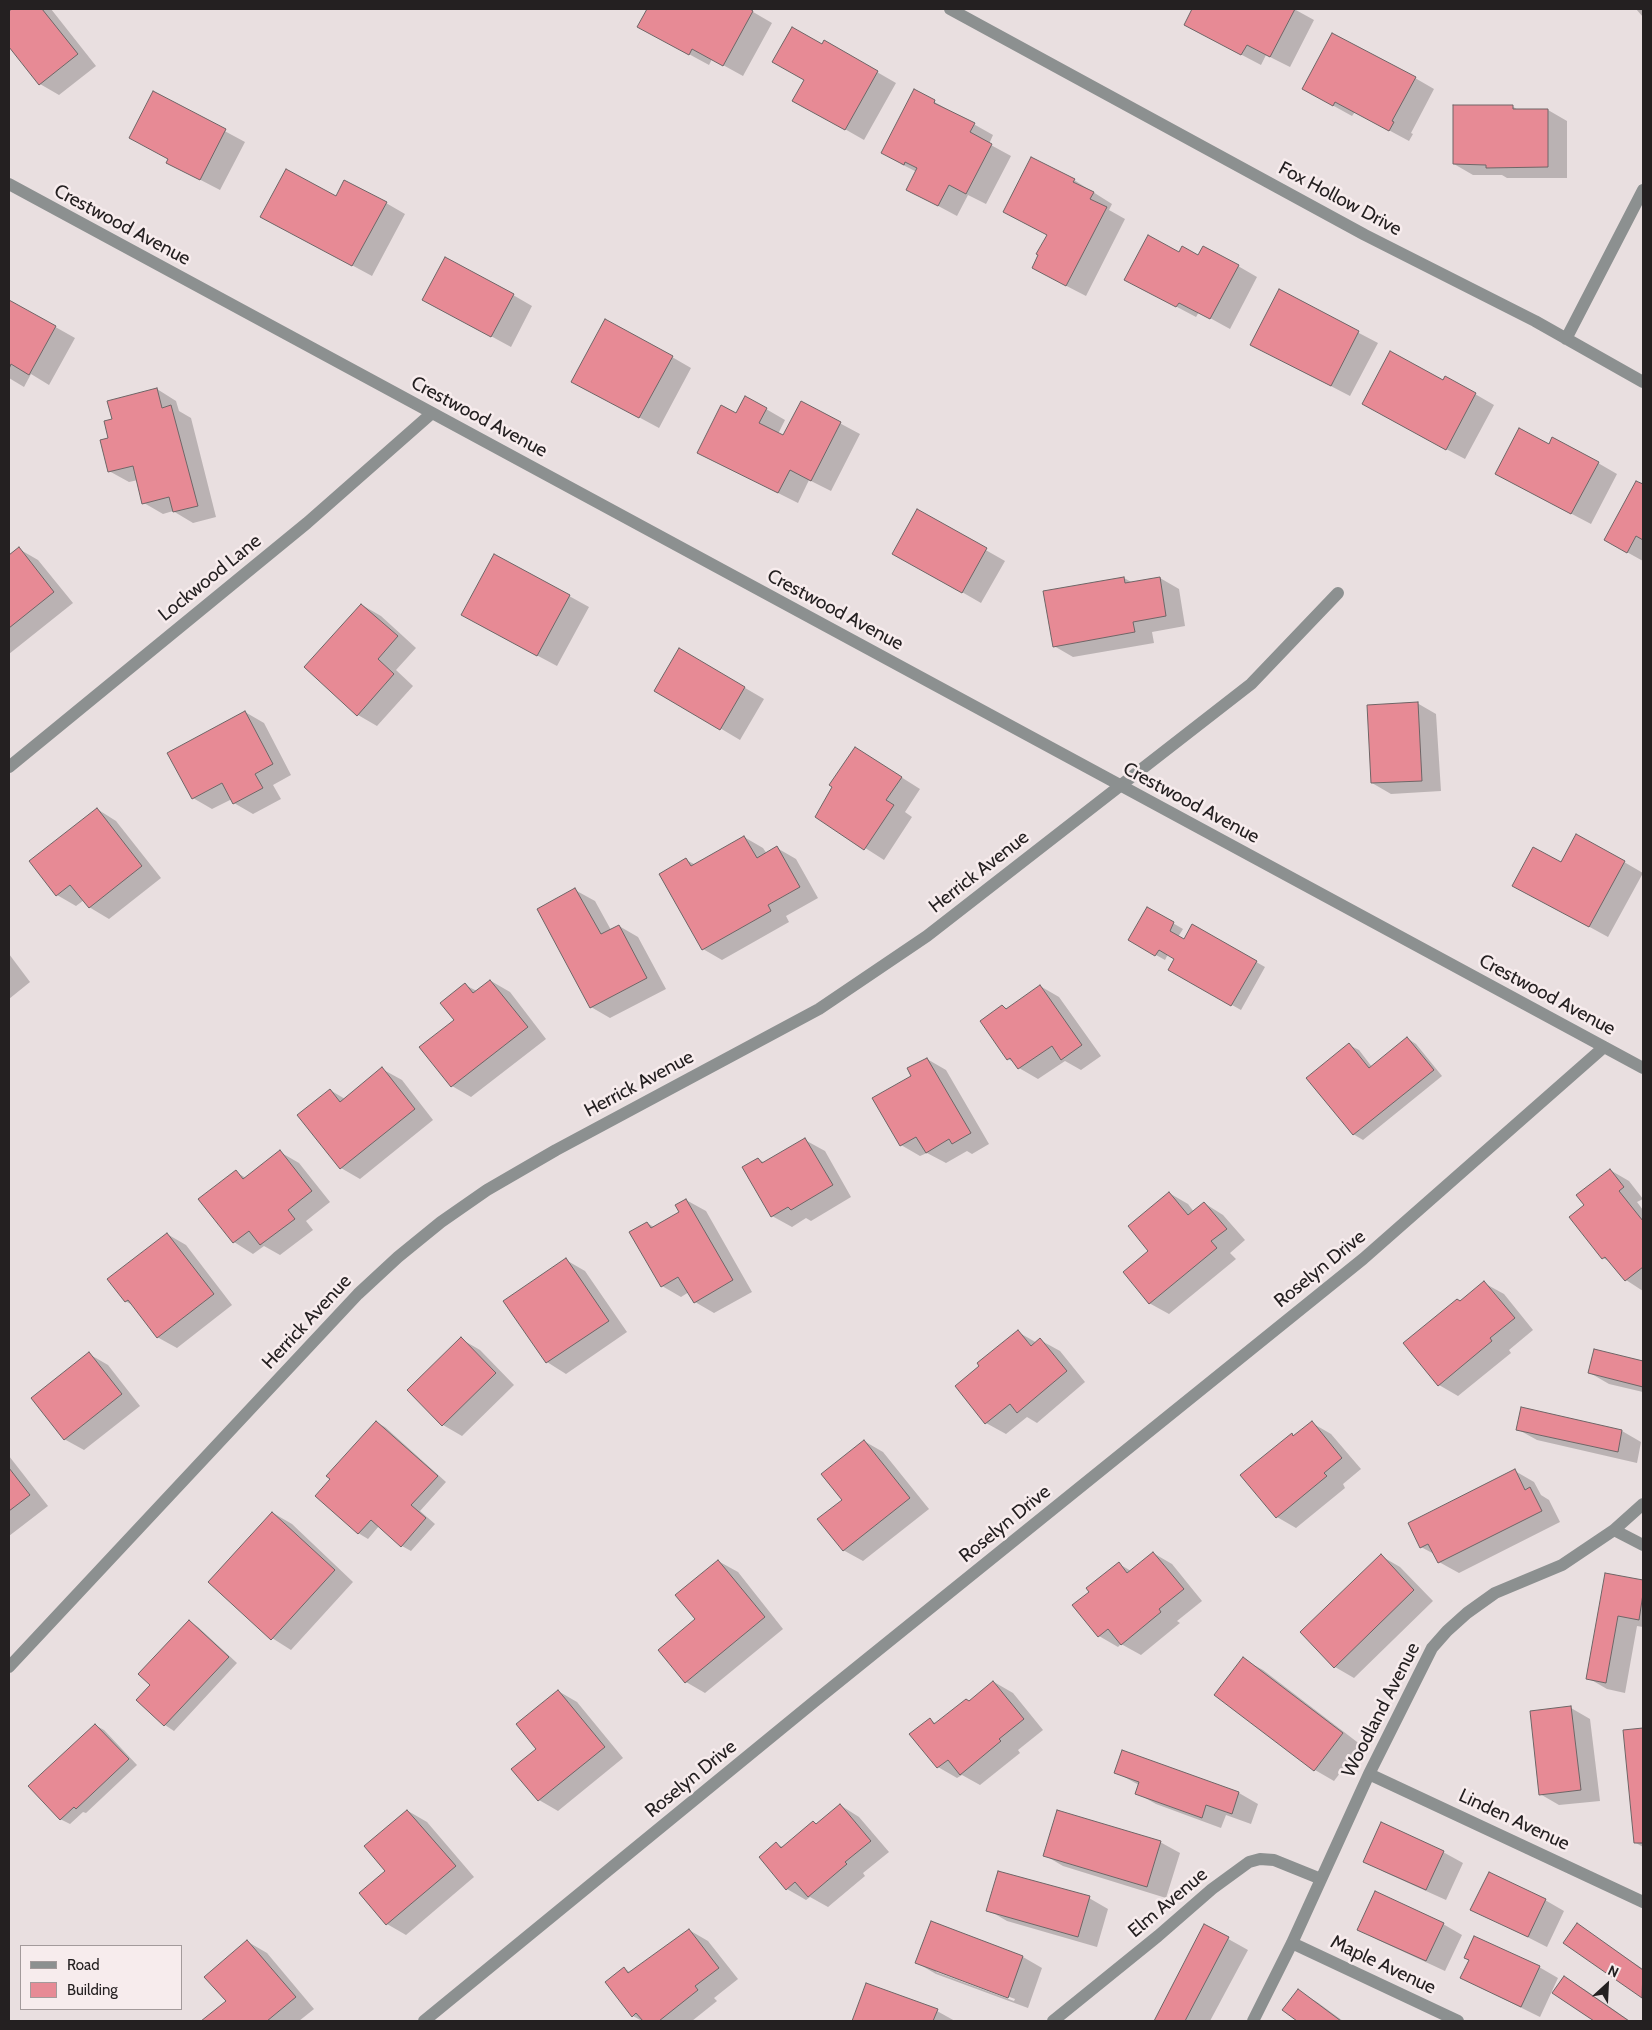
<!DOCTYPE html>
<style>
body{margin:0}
#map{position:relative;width:1652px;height:2030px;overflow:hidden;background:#e9dfe0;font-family:Cabin,sans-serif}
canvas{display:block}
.frame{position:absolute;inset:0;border:10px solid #242021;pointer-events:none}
.legend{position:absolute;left:20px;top:1945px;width:162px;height:65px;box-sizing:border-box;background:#f7eced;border:1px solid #a39a9b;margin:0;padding:6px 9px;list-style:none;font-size:15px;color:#242021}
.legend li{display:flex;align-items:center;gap:10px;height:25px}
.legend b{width:25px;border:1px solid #a39a9b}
.north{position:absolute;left:1582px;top:1960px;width:50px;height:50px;-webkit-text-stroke:4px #f7eced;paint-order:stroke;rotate:25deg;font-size:14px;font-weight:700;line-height:20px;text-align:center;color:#242021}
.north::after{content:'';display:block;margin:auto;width:18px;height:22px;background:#242021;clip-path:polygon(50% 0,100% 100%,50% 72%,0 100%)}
</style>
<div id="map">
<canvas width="1652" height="2030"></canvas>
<div class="frame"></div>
<ul class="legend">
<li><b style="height:6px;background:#8c9090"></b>Road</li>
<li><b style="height:14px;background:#e78a95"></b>Building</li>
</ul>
<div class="north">N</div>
</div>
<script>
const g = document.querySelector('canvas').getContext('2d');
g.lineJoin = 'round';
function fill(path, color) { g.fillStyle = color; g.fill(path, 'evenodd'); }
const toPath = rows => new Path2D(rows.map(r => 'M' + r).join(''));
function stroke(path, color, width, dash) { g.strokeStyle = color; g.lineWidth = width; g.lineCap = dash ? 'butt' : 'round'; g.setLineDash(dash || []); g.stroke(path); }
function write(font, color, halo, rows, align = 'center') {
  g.font = font + ' Cabin,sans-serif'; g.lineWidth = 5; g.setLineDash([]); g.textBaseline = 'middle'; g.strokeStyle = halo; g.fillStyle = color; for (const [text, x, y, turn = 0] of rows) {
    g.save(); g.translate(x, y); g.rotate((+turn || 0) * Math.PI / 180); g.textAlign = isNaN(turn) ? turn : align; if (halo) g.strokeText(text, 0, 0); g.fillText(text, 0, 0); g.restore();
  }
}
fill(toPath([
 [14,9,51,9,96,66,59,95,40,84,9,45,9,13],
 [648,9,748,9,772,23,743,76,712,59,709,65,639,27],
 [1194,9,1294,9,1314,20,1290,67,1266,55,1261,65,1185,25],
 [1636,9,1643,9,1643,17],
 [825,42,896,83,864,140,794,100],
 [1415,78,1434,89,1411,133,1413,134,1409,141,1355,112,1352,116,1323,100],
 [915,91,993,135,989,144,1011,156,986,204,968,195,957,216,927,200,917,172,901,164],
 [154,93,245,142,220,190,168,163,170,159],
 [1512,106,1518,110,1548,110,1567,121,1567,178,1507,178,1502,175,1473,175,1454,164],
 [1074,180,1112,204,1109,210,1125,219,1086,296,1053,279,1048,235,1024,223],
 [336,197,386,203,405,214,372,276,281,227],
 [1180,253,1238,266,1257,277,1230,329,1199,312,1196,317,1145,290],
 [1279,291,1378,343,1350,396,1271,355],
 [513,295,532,306,511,347,443,310],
 [9,301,75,338,49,385,31,374,24,387,9,378],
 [672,357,691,368,659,428,592,392],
 [1444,381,1475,394,1494,405,1465,459,1382,415],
 [157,389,176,401,179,411,191,418,216,517,193,523,173,511,163,514,144,503,138,480,129,482,109,471,113,420],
 [802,403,860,434,831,491,809,480,798,503,718,463,737,414,766,409,785,420,778,434,784,437],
 [1549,446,1598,463,1617,474,1591,524,1496,474],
 [1637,482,1643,486,1643,561,1605,540],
 [917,511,1005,561,981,603,894,553],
 [19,549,38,560,73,603,9,654,9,557],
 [495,555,589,607,557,666,482,626],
 [1124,578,1133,583,1160,578,1179,589,1185,626,1152,632,1154,643,1073,657,1054,646],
 [362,605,381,616,416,648,396,670,413,686,377,726,358,715],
 [680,650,764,699,740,740,656,690],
 [1417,703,1436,714,1441,791,1391,794,1372,783],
 [245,712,264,723,291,775,273,785,281,799,253,814,234,803,232,799,212,809,193,798],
 [855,748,920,789,905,812,912,817,884,860,817,817],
 [97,809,116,821,161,878,109,919,89,907,84,900,76,906,57,895,31,862],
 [744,837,763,848,767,854,777,848,796,859,818,898,786,916,789,922,722,960,703,949,686,860,696,865],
 [1624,862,1643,873,1608,937,1533,896,1561,863],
 [575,890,595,901,611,930,619,926,638,937,666,989,610,1018,591,1007],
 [1147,908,1183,929,1178,937,1184,940,1193,926,1265,967,1241,1010,1169,970,1176,958,1168,954,1165,960,1129,940],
 [9,954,30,982,9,999],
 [491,981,510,992,546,1039,471,1097,452,1086,455,1020,465,985,477,991],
 [1040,986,1059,997,1101,1056,1081,1070,1065,1061,1038,1079,1019,1068,1015,1063,1008,1059,1002,1006,1008,1009],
 [1407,1038,1416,1044,1442,1076,1363,1140,1353,1134,1349,1045,1359,1050,1372,1067],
 [927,1059,946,1070,989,1144,972,1154,967,1151,946,1163,927,1153,920,1156,901,1145,913,1076],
 [382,1069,402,1080,433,1120,360,1179,341,1168,330,1090,345,1099],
 [805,1140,825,1151,851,1197,811,1221,806,1218,792,1227,772,1216,758,1159,765,1163],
 [280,1152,299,1163,330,1202,306,1221,313,1230,280,1255,264,1246,253,1254,234,1242,236,1172,246,1178],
 [1610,1170,1629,1181,1643,1199,1637,1202,1643,1210,1643,1291,1626,1280,1612,1263,1603,1258,1586,1205],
 [1169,1193,1188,1204,1194,1212,1204,1203,1223,1215,1245,1240,1230,1253,1236,1259,1169,1314,1149,1303,1150,1251],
 [686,1200,706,1211,752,1292,714,1313,695,1302,689,1292,681,1297,662,1286,647,1223,654,1227,681,1212],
 [167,1234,186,1245,232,1305,177,1348,157,1337,134,1306,125,1301],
 [566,1260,585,1271,627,1332,566,1374,547,1362,505,1301],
 [1484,1283,1504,1294,1533,1330,1509,1350,1511,1353,1458,1396,1439,1385,1460,1302],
 [1018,1332,1037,1343,1040,1340,1060,1351,1085,1382,1037,1423,1027,1417,1006,1434,986,1423,956,1387],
 [461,1339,480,1350,514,1385,462,1436,443,1425],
 [1595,1351,1643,1363,1643,1392,1609,1384,1590,1373],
 [89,1354,108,1365,140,1406,84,1450,64,1439],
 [1522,1409,1622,1431,1641,1442,1637,1463,1537,1440,1517,1429],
 [376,1422,385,1427,446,1482,420,1511,435,1524,411,1551,402,1546,379,1526,368,1539,358,1533],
 [1312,1423,1331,1434,1361,1469,1343,1484,1345,1488,1296,1528,1277,1517,1292,1435,1295,1436],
 [864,1441,883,1452,929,1509,863,1561,843,1550,843,1500],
 [9,1456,48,1506,9,1536],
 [1515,1471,1534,1482,1541,1495,1549,1500,1560,1522,1459,1573,1439,1562,1436,1555,1421,1547],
 [273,1513,292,1524,353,1582,291,1650,272,1638],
 [1153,1553,1172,1564,1202,1601,1177,1621,1180,1623,1141,1655,1121,1644,1118,1647,1099,1636,1091,1592,1119,1564,1131,1571],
 [1381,1556,1400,1567,1433,1601,1354,1678,1335,1667],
 [718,1561,738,1572,783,1629,705,1693,686,1682,697,1619],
 [1606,1574,1643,1581,1643,1627,1637,1626,1625,1693,1607,1689,1588,1678],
 [189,1621,198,1627,237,1663,174,1731,165,1725,137,1700,152,1685],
 [1243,1659,1263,1670,1361,1745,1334,1781,1315,1770,1216,1695],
 [994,1682,1013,1693,1043,1730,1018,1750,1020,1753,980,1785,962,1775,957,1778,938,1767,911,1734,930,1720,937,1724,969,1702],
 [558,1691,577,1702,623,1758,558,1811,539,1800],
 [1571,1708,1590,1719,1600,1801,1559,1805,1540,1794],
 [95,1725,104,1730,137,1765,86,1813,83,1812,70,1824,60,1819],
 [1643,1729,1643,1847,1636,1843,1625,1731],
 [1115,1772,1239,1793,1258,1804,1251,1824,1226,1815,1221,1828,1156,1804,1136,1793,1139,1785],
 [840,1805,859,1817,889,1852,863,1873,865,1876,828,1907,810,1897,806,1900,787,1889,776,1844,783,1847,817,1825],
 [408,1811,427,1822,474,1877,406,1935,387,1924,387,1871],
 [1160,1842,1180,1853,1166,1898,1063,1866,1044,1855],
 [1443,1852,1463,1863,1446,1900,1384,1872,1365,1861],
 [1089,1898,1108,1909,1097,1947,1007,1921,988,1910],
 [1545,1900,1564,1911,1547,1947,1472,1909],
 [932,1923,1023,1957,1042,1968,1028,2008,936,1974,917,1963],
 [936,1970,1015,1999,1014,2001,936,1972],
 [1443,1924,1462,1935,1445,1971,1378,1940,1359,1929],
 [1577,1925,1643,1969,1643,1997,1565,1942],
 [1205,1926,1248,1950,1210,2021,1155,2021],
 [689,1930,708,1941,738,1979,714,1998,717,2001,692,2021,642,2021,633,2016,624,1968,631,1973],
 [248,1942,267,1953,314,2009,299,2021,203,2021,227,2001],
 [1539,1967,1558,1978,1540,2017,1461,1978],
 [1564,1978,1584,1989,1630,2021,1596,2021,1554,1992],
 [867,1985,937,2011,955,2021,853,2021],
 [1298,1991,1317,2002,1343,2021,1299,2021,1284,2010]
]), '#0003');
const building = toPath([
 [12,9,42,9,78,54,39,85,9,47,9,11,12,9],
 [647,9,750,9,753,11,723,66,692,49,689,55,637,27,647,9],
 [1192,9,1295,9,1270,57,1247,45,1241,55,1184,25,1192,9],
 [792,27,822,44,824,40,878,71,845,130,792,101,804,80,772,62,792,27],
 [1332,33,1416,77,1392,121,1394,122,1389,131,1335,102,1333,106,1302,89,1332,33],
 [914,89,935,100,934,103,975,123,970,132,992,144,966,194,949,185,938,206,906,190,917,168,905,162,904,165,881,153,914,89],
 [153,91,226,129,200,180,166,163,168,159,129,138,153,91],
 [1453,105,1513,105,1513,109,1548,109,1548,167,1486,168,1486,165,1453,164,1453,105],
 [1031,157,1075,179,1073,182,1094,192,1090,199,1107,207,1066,286,1032,268,1038,255,1036,254,1047,235,1003,212,1031,157],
 [286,169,336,196,344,180,387,202,352,266,260,217,286,169],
 [1148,235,1179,252,1182,246,1198,255,1203,246,1239,265,1210,319,1179,303,1176,307,1124,280,1148,235],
 [445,257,514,294,491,337,422,300,445,257],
 [1279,289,1359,331,1331,386,1250,345,1279,289],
 [9,300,56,326,29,375,11,364,9,369,9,300],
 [605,319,673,356,639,418,571,382,605,319],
 [1390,351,1443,380,1445,376,1476,393,1446,450,1362,404,1390,351],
 [157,388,162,408,171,405,198,506,173,512,169,497,142,504,133,466,108,472,100,440,108,438,104,421,112,419,107,401,157,388],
 [745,396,767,408,759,423,783,435,801,401,841,422,811,481,790,470,778,493,697,453,721,405,736,413,745,396],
 [1519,428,1549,444,1552,437,1599,462,1571,514,1495,474,1519,428],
 [1636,481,1643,484,1643,540,1636,536,1627,553,1604,540,1636,481],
 [917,509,987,548,962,593,892,554,917,509],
 [19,547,54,592,9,628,9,555,19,547],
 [494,554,570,595,537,656,461,615,494,554],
 [1124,577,1125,583,1160,577,1166,616,1133,622,1135,632,1053,647,1043,591,1124,577],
 [361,604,398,636,378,659,394,674,357,716,304,667,361,604],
 [679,648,745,687,720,730,654,691,679,648],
 [1418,702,1422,781,1371,783,1367,705,1418,702],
 [245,711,273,764,255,774,263,788,233,804,222,783,192,799,167,753,245,711],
 [855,747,902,777,886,800,894,805,864,850,815,817,832,787,829,785,855,747],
 [97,808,142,866,89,908,70,885,56,896,29,861,97,808],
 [1576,834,1625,861,1589,927,1512,886,1533,847,1561,862,1576,834],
 [744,836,757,858,777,846,800,887,768,905,771,911,702,950,659,874,686,858,691,866,744,836],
 [575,888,601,934,619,925,647,978,590,1008,537,909,575,888],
 [1147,907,1174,922,1170,931,1184,939,1192,924,1257,961,1231,1006,1168,970,1174,959,1159,950,1155,956,1128,940,1147,907],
 [490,980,528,1027,451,1087,419,1047,454,1020,440,1003,465,983,473,993,490,980],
 [1040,985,1082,1045,1061,1060,1052,1046,1018,1069,1010,1058,1007,1060,980,1021,1002,1005,1006,1009,1040,985],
 [1407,1037,1434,1070,1353,1135,1306,1078,1349,1043,1369,1068,1407,1037],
 [927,1058,971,1133,952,1144,949,1139,926,1153,916,1137,900,1146,872,1098,911,1076,907,1068,927,1058],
 [382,1067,415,1109,340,1169,297,1115,330,1089,340,1102,382,1067],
 [805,1138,833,1185,791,1210,788,1207,771,1217,742,1167,758,1158,762,1163,805,1138],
 [280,1150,312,1191,288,1210,295,1219,260,1245,249,1231,233,1243,198,1199,236,1170,243,1179,280,1150],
 [1610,1169,1624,1187,1619,1191,1643,1221,1643,1267,1625,1281,1605,1257,1602,1259,1569,1217,1584,1205,1576,1195,1610,1169],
 [1169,1192,1188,1215,1204,1202,1227,1229,1211,1241,1217,1248,1149,1304,1123,1272,1148,1251,1128,1226,1169,1192],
 [686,1199,733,1280,694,1303,678,1277,661,1287,629,1232,647,1222,651,1228,679,1212,675,1205,686,1199],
 [167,1233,214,1294,157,1338,128,1300,125,1302,107,1279,167,1233],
 [566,1258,609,1321,546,1363,503,1301,566,1258],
 [1484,1281,1515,1318,1490,1338,1492,1341,1438,1386,1403,1343,1457,1299,1460,1301,1484,1281],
 [1018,1330,1031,1346,1040,1338,1067,1371,1017,1413,1010,1404,985,1424,955,1386,979,1366,977,1363,1018,1330],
 [461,1337,496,1373,442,1426,407,1390,461,1337],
 [1594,1349,1643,1361,1643,1387,1588,1373,1594,1349],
 [89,1352,122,1394,64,1440,31,1398,89,1352],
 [1521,1407,1622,1430,1618,1452,1516,1430,1521,1407],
 [376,1421,438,1476,411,1505,426,1518,401,1547,371,1520,358,1534,315,1496,330,1479,326,1476,376,1421],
 [1312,1421,1342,1458,1324,1473,1327,1476,1276,1518,1240,1475,1292,1433,1293,1436,1312,1421],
 [864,1440,910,1498,843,1551,817,1519,842,1500,821,1474,864,1440],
 [9,1468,30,1495,9,1511,9,1468],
 [1515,1469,1525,1490,1530,1487,1542,1511,1438,1563,1428,1544,1420,1548,1408,1523,1515,1469],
 [272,1512,335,1570,271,1640,208,1582,272,1512],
 [1153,1552,1184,1589,1159,1609,1161,1612,1121,1645,1108,1629,1098,1637,1072,1605,1089,1592,1086,1588,1119,1562,1127,1573,1153,1552],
 [1381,1554,1414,1590,1334,1668,1300,1632,1381,1554],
 [718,1560,765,1617,685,1683,658,1650,695,1619,675,1595,718,1560],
 [1605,1573,1643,1580,1643,1594,1639,1620,1618,1616,1606,1683,1586,1679,1605,1573],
 [189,1620,229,1657,164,1726,136,1700,150,1685,138,1674,189,1620],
 [1243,1657,1343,1733,1314,1771,1214,1695,1243,1657],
 [993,1681,1024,1719,999,1739,1001,1741,960,1775,948,1760,937,1768,909,1734,930,1718,934,1724,966,1699,969,1701,993,1681],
 [558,1690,605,1747,538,1801,511,1769,536,1749,516,1724,558,1690],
 [1571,1706,1581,1790,1539,1795,1530,1711,1571,1706],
 [95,1724,129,1759,76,1809,74,1807,60,1820,28,1786,95,1724],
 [1643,1728,1643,1843,1634,1843,1623,1730,1643,1728],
 [1122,1750,1239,1792,1232,1814,1206,1805,1202,1818,1135,1794,1139,1782,1114,1773,1122,1750],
 [840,1804,871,1841,845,1862,847,1864,808,1897,795,1882,786,1890,759,1857,776,1842,781,1848,813,1821,816,1824,840,1804],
 [407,1810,456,1866,386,1925,359,1893,385,1871,364,1846,407,1810],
 [1057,1810,1161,1841,1147,1887,1043,1856,1057,1810],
 [1381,1822,1444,1851,1426,1890,1363,1862,1381,1822],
 [998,1871,1090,1896,1078,1937,986,1911,998,1871],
 [1489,1872,1546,1899,1528,1937,1470,1910,1489,1872],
 [1375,1891,1444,1923,1426,1961,1357,1930,1375,1891],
 [931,1921,1023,1956,1008,1998,915,1963,931,1921],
 [1577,1923,1643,1970,1642,1998,1563,1943,1577,1923],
 [1204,1924,1229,1937,1185,2021,1154,2021,1204,1924],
 [689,1929,719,1968,695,1986,698,1990,659,2021,643,2021,636,2013,632,2017,605,1982,624,1967,628,1973,689,1929],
 [1474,1936,1540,1966,1521,2007,1460,1978,1469,1960,1464,1958,1474,1936],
 [247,1940,296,1997,267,2021,201,2021,226,2001,204,1977,247,1940],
 [1564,1976,1629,2021,1594,2021,1552,1993,1564,1976],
 [866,1983,938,2009,933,2021,852,2021,866,1983],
 [1298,1989,1341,2021,1297,2021,1282,2010,1298,1989]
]);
fill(building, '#e78a95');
stroke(building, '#6e6566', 1);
stroke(toPath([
 [950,9,1365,235,1535,321,1643,382],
 [9,184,1643,1068],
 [1566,339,1643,190],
 [9,767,307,523,432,413],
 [1614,1530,1643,1545],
 [9,1667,358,1294,398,1257,441,1222,487,1190,556,1150,819,1009,927,936,1251,684,1338,593],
 [1369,1774,1643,1902],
 [1292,1943,1458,2021],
 [424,2021,815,1701,1363,1259,1604,1047],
 [1053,2021,1158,1936,1212,1889,1249,1862,1260,1859,1274,1860,1321,1879],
 [1253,2021,1292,1943,1369,1774,1432,1648,1447,1631,1467,1613,1495,1593,1562,1565,1614,1530,1643,1504]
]), '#8c9090', 12);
write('19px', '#242021', '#f7eced', [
 ["Fox Hollow Drive",1340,199,28],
 ["Crestwood Avenue",122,225,28],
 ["Crestwood Avenue",479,417,28],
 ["Lockwood Lane",210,578,-39],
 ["Crestwood Avenue",835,610,28],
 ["Crestwood Avenue",1191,803,28],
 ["Herrick Avenue",979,872,-38],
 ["Crestwood Avenue",1547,995,28],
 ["Herrick Avenue",639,1084,-28],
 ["Roselyn Drive",1320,1269,-39],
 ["Herrick Avenue",307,1322,-47],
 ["Roselyn Drive",1005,1524,-39],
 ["Woodland Avenue",1381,1710,-63],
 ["Roselyn Drive",691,1779,-39],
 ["Linden Avenue",1514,1820,25],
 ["Elm Avenue",1168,1903,-40],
 ["Maple Avenue",1383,1965,25]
]);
</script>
